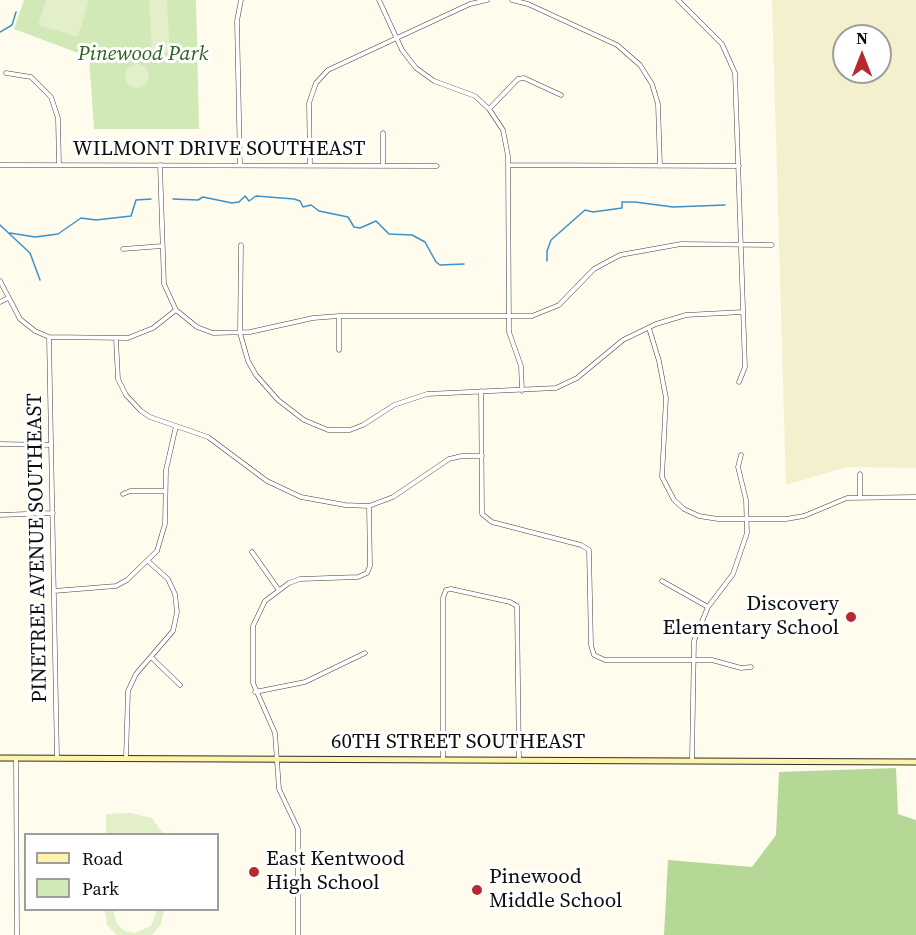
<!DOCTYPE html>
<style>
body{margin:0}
#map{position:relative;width:916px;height:935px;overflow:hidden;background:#fffbed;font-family:"Source Serif 4",serif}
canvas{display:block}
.legend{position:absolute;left:24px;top:833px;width:195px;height:78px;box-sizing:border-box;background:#fff;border:2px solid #9e9e9e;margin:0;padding:8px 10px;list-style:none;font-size:18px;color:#0d0d0d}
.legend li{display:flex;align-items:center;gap:12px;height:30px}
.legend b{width:30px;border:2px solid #9e9e9e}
.north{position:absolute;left:832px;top:24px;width:60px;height:60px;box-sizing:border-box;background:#fff;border:2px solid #9e9e9e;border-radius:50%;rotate:0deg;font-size:16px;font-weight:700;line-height:24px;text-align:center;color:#0d0d0d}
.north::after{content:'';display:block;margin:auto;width:21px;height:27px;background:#b92830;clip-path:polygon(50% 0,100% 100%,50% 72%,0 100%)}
</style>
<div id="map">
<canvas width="916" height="935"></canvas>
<ul class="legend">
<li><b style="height:8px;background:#fdf3a9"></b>Road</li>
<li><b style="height:16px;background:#d1e8b7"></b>Park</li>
</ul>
<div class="north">N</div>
</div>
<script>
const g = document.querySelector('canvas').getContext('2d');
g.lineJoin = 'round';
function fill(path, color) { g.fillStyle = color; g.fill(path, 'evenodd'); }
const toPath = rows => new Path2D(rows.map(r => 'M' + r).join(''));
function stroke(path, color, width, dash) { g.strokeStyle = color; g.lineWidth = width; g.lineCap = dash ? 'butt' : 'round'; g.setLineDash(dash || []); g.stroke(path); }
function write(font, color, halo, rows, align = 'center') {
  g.font = font + ' "Source Serif 4",serif'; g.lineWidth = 6; g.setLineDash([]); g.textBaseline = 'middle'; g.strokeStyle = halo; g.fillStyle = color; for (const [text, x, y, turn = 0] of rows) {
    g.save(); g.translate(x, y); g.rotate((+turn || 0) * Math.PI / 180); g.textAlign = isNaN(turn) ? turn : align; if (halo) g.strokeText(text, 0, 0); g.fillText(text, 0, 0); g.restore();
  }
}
fill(toPath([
 [772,0,916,0,916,468,846,467,786,485],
 [844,36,880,36,880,72,844,72]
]), '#f4f0ce');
fill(toPath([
 [24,0,196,0,199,129,94,129,89,57,14,29]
]), '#d1e8b7');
fill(toPath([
 [896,768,898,814,916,820,916,935,664,935,668,860,752,867,776,835,779,772]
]), '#b5d897');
fill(toPath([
 [46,0,89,0,78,37,38,25],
 [149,0,167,0,170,53,152,54],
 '125 76a12 12 0 1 1 24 0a12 12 0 1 1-24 0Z',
 [130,813,152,818,163,834,106,834,106,814],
 [105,910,113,910,117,924,125,931,134,933,151,926,157,910,164,911,161,924,152,935,117,935,107,925]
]), '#e2efc9');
stroke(toPath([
 [0,32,12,25,16,12],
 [173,199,198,200,203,197,232,203,239,202,245,196,249,201,256,196,294,199,300,201,303,207,311,205,319,211,348,217,354,227,360,228,376,221,389,234,412,235,425,242,436,262,440,265,464,264],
 [0,225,30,253,40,280],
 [10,233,35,237,58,234,81,218,96,220,131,216,136,200,151,199],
 [547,261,547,251,551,240,585,210,593,212,622,208,622,202,635,202,673,207,725,205]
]), '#3b92ca', 1.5);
const minor = toPath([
 [379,0,402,50,416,68,434,81,475,96,489,109,503,130,508,156,509,332,521,366,522,391],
 [512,0,528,4,617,45,640,65,652,84,658,104,660,166],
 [678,0,722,44,735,73,745,367,739,382],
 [6,73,31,77,51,97,58,118,59,165],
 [489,109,518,79,524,78,561,95],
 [383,133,383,166],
 [0,165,437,166],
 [160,165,164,284,176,310,197,327,213,333,250,332,313,318,339,316,532,316,559,305,594,269,620,255,681,244,772,245],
 [240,165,237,21,241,0],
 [310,165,309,103,316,83,328,70,470,4,487,0],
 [509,165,739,166],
 [241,245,240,333,248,361,256,375,278,400,304,420,328,430,350,430,363,425,394,405,427,394,556,388,577,378,623,340,656,324,686,315,743,312],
 [123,249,162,246],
 [0,281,20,319,35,331,49,337,128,338,153,328,176,310],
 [0,302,8,298],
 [339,316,339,350],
 [649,328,659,361,666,398,662,477,674,500,684,509,699,516,718,519,786,519,804,516,847,498,916,497],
 [49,337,57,758],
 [116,339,118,379,126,395,141,411,150,417,208,437,267,481,301,497,345,505,369,506,393,497,449,459,462,456,482,456],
 [481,391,482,514,492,522,581,545,589,550,591,645,594,655,605,660,712,660,741,668,751,667],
 [0,444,51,445],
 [860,474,860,497],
 [123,494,130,491,165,491],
 [0,515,53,513],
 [252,552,278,589],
 [662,581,708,607],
 [54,591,116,586,127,580,157,551,165,524,166,470,176,426],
 [152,658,180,685],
 [255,692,305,682,365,653],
 [16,758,17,935],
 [126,758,128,691,136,674,173,631,177,612,175,594,168,579,149,562],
 [443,759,443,598,446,590,451,589,510,602,517,606,519,760],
 [692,760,694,641,708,607,733,574,747,533,746,500,738,467,741,455],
 [298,935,298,829,279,789,275,733,253,683,253,626,265,601,289,583,300,579,358,577,367,573,370,566,369,506]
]);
const secondary = toPath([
 [0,758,916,762]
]);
stroke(minor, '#404040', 5);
stroke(secondary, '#2f2f2f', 7);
stroke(minor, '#fff', 4);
stroke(secondary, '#fdf3a9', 5);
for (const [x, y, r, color] of [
 [851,617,6,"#b92830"],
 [254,872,6,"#b92830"],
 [477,890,6,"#b92830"]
]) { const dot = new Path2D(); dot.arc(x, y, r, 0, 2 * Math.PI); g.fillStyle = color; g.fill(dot); stroke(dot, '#fff', 2); }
write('italic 21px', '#2d631f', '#fff', [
 ["Pinewood Park",143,55]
]);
write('21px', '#0d0d0d', '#fff', [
 ["WILMONT DRIVE SOUTHEAST",219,150],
 ["PINETREE AVENUE SOUTHEAST",38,548,-91],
 ["60TH STREET SOUTHEAST",458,743]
]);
write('21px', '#0d0d0d', '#fff', [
 ["Discovery",839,605,"right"],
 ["Elementary School",839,629,"right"],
 ["East Kentwood",266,860],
 ["High School",266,884],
 ["Pinewood",489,878],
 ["Middle School",489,902]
], 'left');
</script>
